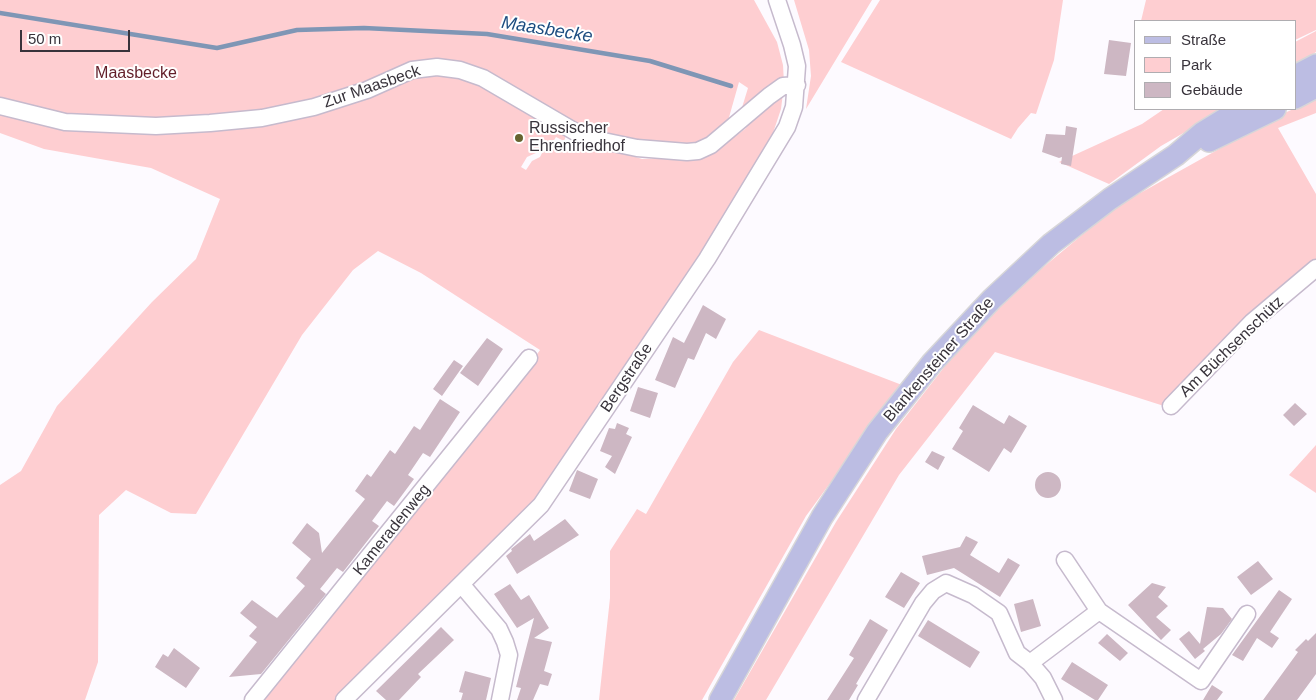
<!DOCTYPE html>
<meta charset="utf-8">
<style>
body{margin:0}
#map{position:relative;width:1316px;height:700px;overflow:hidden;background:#fdfaff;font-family:Arial,sans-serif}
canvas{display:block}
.legend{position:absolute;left:1134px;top:20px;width:162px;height:90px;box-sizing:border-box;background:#fff;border:1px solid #afadb1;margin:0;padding:6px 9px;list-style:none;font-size:15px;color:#38333b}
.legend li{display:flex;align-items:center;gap:10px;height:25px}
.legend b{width:25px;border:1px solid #afadb1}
.scale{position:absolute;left:20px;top:30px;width:110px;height:22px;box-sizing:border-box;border:2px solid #38333b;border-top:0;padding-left:6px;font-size:15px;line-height:18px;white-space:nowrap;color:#38333b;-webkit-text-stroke:4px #fff;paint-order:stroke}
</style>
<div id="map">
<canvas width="1316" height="700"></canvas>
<ul class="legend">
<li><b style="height:6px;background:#bcbde3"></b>Straße</li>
<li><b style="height:14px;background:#feced1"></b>Park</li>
<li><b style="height:14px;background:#cdb7c3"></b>Gebäude</li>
</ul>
<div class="scale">50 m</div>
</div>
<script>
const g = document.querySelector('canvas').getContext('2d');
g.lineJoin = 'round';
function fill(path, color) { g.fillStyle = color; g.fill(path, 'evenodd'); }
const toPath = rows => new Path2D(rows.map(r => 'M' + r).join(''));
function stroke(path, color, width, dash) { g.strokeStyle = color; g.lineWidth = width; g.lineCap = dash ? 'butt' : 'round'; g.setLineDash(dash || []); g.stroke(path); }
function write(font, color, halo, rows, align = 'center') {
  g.font = font + ' Arial,sans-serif'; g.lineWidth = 4; g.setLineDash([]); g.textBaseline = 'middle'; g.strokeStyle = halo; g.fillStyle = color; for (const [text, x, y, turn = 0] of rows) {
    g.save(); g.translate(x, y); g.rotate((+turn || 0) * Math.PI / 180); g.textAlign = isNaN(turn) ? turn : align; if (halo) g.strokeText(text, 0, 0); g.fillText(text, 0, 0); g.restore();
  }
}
fill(toPath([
 [0,0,754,0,777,42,783,65,784,83,773,88,740,114,748,88,739,82,726,128,713,140,698,146,637,144,601,137,581,131,480,73,459,65,437,63,416,65,311,104,263,115,194,121,196,128,219,127,295,115,366,93,410,75,434,70,447,72,482,82,567,133,564,141,556,137,551,145,540,148,536,153,527,157,521,167,526,170,532,161,540,157,543,151,554,149,557,145,570,152,577,138,642,159,689,157,702,153,733,138,745,129,763,106,783,93,781,109,772,136,700,257,535,505,339,700,261,700,513,388,540,350,421,273,378,251,353,270,302,335,196,514,171,513,126,490,99,515,98,662,85,700,0,700,0,485,21,471,57,406,152,302,196,259,220,199,151,168,44,149,0,133],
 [794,0,872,0,806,109,811,76,809,50],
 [880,0,1063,0,1054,60,1036,114,1031,113,1018,128,1011,139,841,62],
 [1146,0,1316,0,1316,30,1295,40,1295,21,1141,21],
 [1316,31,1316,52,1295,66,1295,42],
 [1316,99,1316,113,1278,128,1316,194,1316,263,1164,406,995,352,899,475,766,700,734,700,836,522,896,429,949,361,994,308,1117,206,1280,115],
 [1164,109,1225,109,1161,146,1109,184,1059,162,1142,124],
 [759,330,902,385,806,516,702,700,599,700,610,598,610,551,637,509,646,514,733,362],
 [1316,445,1316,493,1289,475]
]), '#feced1');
stroke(toPath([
 [0,13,217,48,297,30,364,28,487,34,650,61,731,86]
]), '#7f96b5', 4.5);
fill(toPath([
 [1109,40,1131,43,1126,76,1104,74],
 [1066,126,1077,128,1071,166,1061,164,1062,157,1059,158,1042,152,1046,134,1065,135],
 [703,305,726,319,716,339,706,333,694,360,688,358,675,388,655,380,673,337,684,343],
 [487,338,503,349,478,386,460,373],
 [454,360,463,366,442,396,433,389],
 [638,387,658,393,650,418,630,411],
 [440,399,460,412,430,457,423,453,408,475,414,479,394,506,387,501,372,521,379,526,343,572,337,568,320,589,326,594,261,674,229,677,257,642,249,636,257,627,240,613,252,600,277,618,305,586,296,578,311,559,292,543,307,523,319,533,322,553,365,499,355,491,367,474,371,477,390,450,395,454,414,426,420,430],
 [1295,403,1307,414,1294,426,1283,415],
 [973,405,1004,424,1009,415,1027,426,1011,453,1004,448,989,472,952,449,963,431,959,428],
 [617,423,629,428,626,434,632,437,615,474,605,467,612,456,600,451,609,428,615,429],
 [932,451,945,457,938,470,925,462],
 [577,470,598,479,590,499,569,491],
 '1035 485a13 13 0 1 1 26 0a13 13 0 1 1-26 0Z',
 [565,519,579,535,517,574,506,556,512,551,511,549,530,534,534,541],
 [966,536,978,542,970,555,999,573,1008,558,1020,565,1000,597,954,568,927,575,922,556,960,547],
 [1258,561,1273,579,1251,595,1237,577],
 [901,572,920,583,904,608,885,597],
 [1152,583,1166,587,1158,597,1168,606,1156,617,1171,630,1161,640,1128,605],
 [510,584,521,600,529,595,549,628,534,638,552,642,544,671,552,674,548,686,540,684,533,700,517,700,521,688,516,687,534,618,517,628,494,594],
 [1279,590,1292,599,1270,632,1279,638,1272,648,1257,638,1243,661,1232,655],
 [1033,599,1041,626,1021,632,1014,604],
 [1207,607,1223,608,1232,619,1221,634,1203,649,1205,651,1195,659,1179,639,1189,631,1200,644],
 [870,619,888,630,856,684,858,685,849,700,827,700,854,658,849,655],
 [928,620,980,652,970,668,918,636],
 [441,627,454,640,418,674,421,677,399,700,386,700,376,691],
 [1316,633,1316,674,1297,700,1263,700,1298,652,1295,650,1306,639,1308,641],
 [1107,634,1128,653,1120,661,1098,643],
 [174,648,200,668,186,688,155,667,163,654,168,657],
 [1072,662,1108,685,1098,700,1095,700,1061,679],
 [465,671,491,678,486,700,461,700,463,693,459,692],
 [1212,685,1223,692,1217,700,1203,700]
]), '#cdb7c3');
const minor = toPath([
 [0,106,65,122,156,126,210,123,262,118,314,107,367,90,412,70,437,67,460,70,483,78,584,137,637,148,687,152,698,151,711,145,769,96,783,86,797,85],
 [1171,406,1252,322,1316,268],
 [1065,560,1099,611,1201,681,1247,614],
 [461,584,499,629,505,642,509,655,500,700],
 [1030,663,1099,611],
 [253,700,529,358],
 [344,700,541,505,707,259,787,127,794,107,797,66,792,45,777,0],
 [866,700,923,603,933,591,946,583,973,595,999,613,1017,653,1030,663,1043,678,1054,700]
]);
const major = toPath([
 [1295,76,1316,65],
 [1295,98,1316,87],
 [1209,141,1275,109],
 [720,700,822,517,877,432,932,363,992,299,1051,244,1110,199,1176,155,1202,133,1241,109]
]);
stroke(minor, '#c6bacd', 19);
stroke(major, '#d7d6d8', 24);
stroke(minor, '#fff', 16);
stroke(major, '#bcbde3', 21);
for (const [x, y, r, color] of [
 [519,138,5,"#66632f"]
]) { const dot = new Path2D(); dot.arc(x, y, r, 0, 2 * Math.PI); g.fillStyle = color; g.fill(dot); stroke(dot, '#fff', 2); }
write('16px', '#621e29', '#fff', [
 ["Maasbecke",136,74]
]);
write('16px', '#38333b', '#fff', [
 ["Zur Maasbeck",372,87,-19],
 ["Am Büchsenschütz",1232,347,-44],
 ["Blankensteiner Straße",939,360,-49],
 ["Bergstraße",627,378,-56],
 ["Kameradenweg",392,530,-51]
]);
write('16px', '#38333b', '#fff', [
 ["Russischer",529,129],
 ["Ehrenfriedhof",529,147]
], 'left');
write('italic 18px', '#1d4d80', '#fff', [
 ["Maasbecke",547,30,9]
]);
</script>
